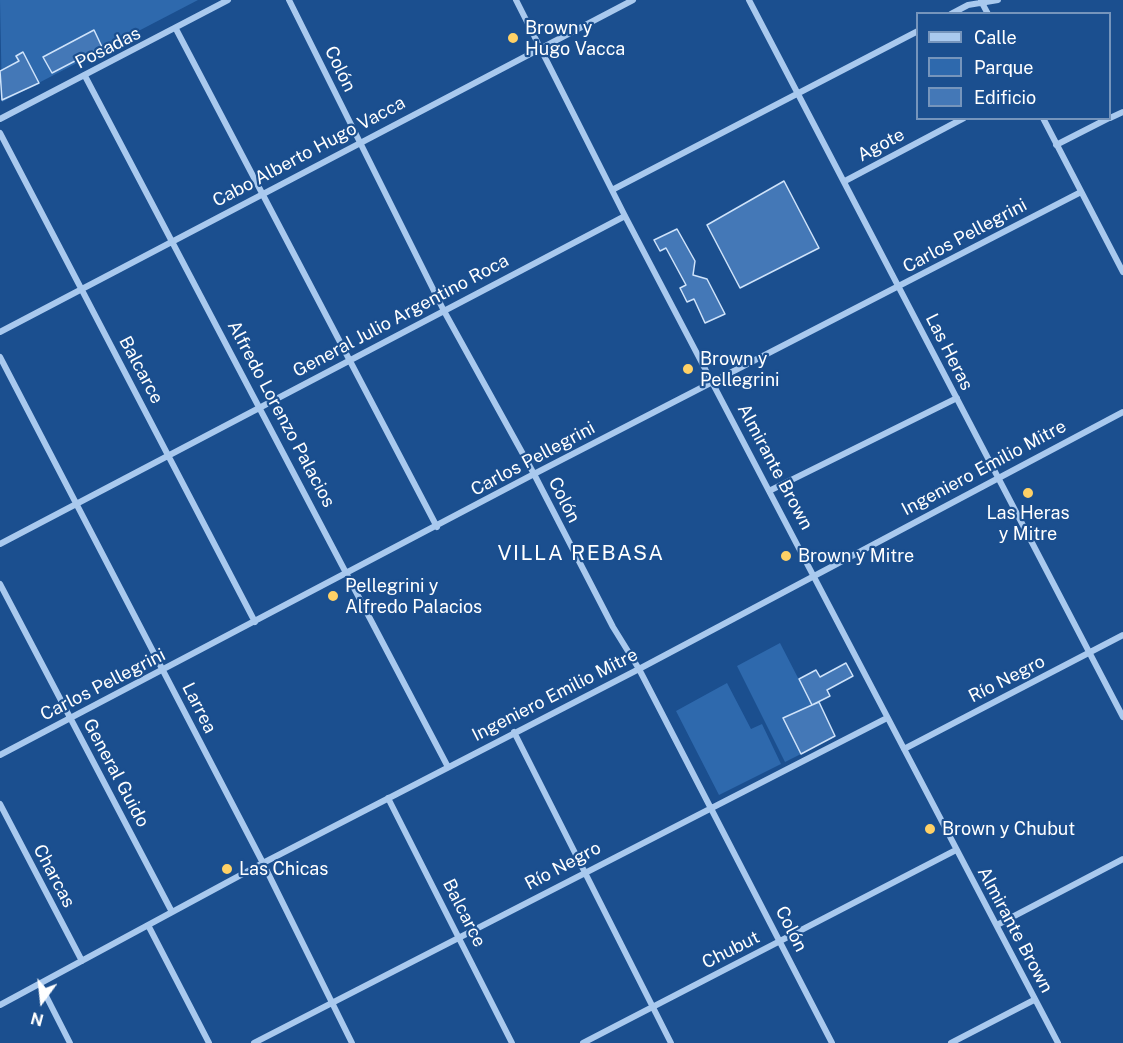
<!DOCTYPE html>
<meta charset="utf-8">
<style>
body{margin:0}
#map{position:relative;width:1123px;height:1043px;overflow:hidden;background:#1b4f8f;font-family:"Public Sans",sans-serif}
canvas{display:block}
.legend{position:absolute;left:916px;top:12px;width:195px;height:108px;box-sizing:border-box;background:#1b4f8f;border:2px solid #7695bc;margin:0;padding:8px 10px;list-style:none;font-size:18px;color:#fff}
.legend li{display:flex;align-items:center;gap:12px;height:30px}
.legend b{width:30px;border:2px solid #7695bc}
.north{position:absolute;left:12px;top:971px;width:60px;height:60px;-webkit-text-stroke:4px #1b4f8f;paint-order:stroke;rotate:195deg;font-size:16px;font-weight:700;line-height:24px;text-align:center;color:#fff}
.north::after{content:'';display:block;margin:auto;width:21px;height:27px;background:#fff;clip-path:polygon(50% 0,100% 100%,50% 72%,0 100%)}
</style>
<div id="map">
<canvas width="1123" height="1043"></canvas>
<ul class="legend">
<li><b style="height:8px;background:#a9c9ee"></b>Calle</li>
<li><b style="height:16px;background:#2e69ad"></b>Parque</li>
<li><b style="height:16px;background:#4478b7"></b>Edificio</li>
</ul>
<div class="north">N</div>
</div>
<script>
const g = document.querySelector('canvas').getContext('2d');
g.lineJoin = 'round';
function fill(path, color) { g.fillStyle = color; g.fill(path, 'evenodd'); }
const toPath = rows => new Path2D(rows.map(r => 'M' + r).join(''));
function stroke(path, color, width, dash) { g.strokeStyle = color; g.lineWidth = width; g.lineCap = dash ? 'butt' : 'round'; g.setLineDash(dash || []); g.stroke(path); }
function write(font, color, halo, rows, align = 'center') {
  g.font = font + ' "Public Sans",sans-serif'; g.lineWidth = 4.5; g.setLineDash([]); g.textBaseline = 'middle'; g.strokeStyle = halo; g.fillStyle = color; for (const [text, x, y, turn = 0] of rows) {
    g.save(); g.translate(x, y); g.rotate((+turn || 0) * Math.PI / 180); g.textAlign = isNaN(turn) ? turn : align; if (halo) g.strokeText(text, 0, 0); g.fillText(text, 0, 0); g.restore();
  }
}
fill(toPath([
 [0,0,198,0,2,102],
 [780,643,812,705,783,718,801,754,785,762,737,666],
 [727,683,751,729,762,724,781,764,719,795,676,711]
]), '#2e69ad');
const building = toPath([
 [94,30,102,47,52,73,43,57,94,30],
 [23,52,39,83,2,100,0,71,19,61,16,56,23,52],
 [784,181,819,248,740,288,707,225,784,181],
 [677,229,695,261,693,275,707,279,725,314,705,323,694,299,687,302,680,288,686,285,666,248,660,251,654,240,677,229],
 [846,663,853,676,827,690,830,696,812,705,819,702,835,736,801,754,783,718,812,705,799,679,816,670,820,677,846,663]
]);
fill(building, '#4478b7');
stroke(building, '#cfe3fa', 1.5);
stroke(toPath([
 [289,0,444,311,534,474,613,627,639,669,832,1043],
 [516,0,625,216,1058,1043],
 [749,0,1123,717],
 [981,1,988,14],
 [951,14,968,5,998,0],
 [176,29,437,527],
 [85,76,448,767],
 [1043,118,1123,272],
 [1110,118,1123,112],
 [0,119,228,0],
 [0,133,255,622],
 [1056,145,1109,118],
 [845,181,964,118],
 [612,190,918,31],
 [0,332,633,0],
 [0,357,263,863,352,1043],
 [771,490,957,398],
 [0,544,625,216],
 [0,584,172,912],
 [514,732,671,1043],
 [904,749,1123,635],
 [0,755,534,474,1081,192],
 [388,798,512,1043],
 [0,804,82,961],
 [148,925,209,1043],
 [997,925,1123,859],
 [40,984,70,1043],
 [0,1005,263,863,639,669,1123,412],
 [254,1043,887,718],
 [583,1043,956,850],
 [951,1043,1034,1000]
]), '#a9c9ee', 6);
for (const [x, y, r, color] of [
 [513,38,6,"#ffd166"],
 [688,369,6,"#ffd166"],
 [1028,493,6,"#ffd166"],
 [786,556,6,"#ffd166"],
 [333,596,6,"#ffd166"],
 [930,829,6,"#ffd166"],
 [227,869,6,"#ffd166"]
]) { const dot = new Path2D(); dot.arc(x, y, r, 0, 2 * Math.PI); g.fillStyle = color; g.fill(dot); stroke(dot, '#1b4f8f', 2); }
write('18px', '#fff', '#1b4f8f', [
 ["Brown y",525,28],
 ["Hugo Vacca",525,49],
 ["Brown y",700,359],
 ["Pellegrini",700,380],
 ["Las Heras",1028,513,"center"],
 ["y Mitre",1028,534,"center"],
 ["Brown y Mitre",798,556],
 ["Pellegrini y",345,586],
 ["Alfredo Palacios",345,607],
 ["Brown y Chubut",942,829],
 ["Las Chicas",239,869]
], 'left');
write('18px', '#fff', '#1b4f8f', [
 ["Posadas",108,48,-27],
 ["Colón",340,69,64],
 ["Agote",881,145,-28],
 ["Cabo Alberto Hugo Vacca",309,152,-28],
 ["Carlos Pellegrini",965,236,-28],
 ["General Julio Argentino Roca",401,316,-28],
 ["Las Heras",949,352,63],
 ["Balcarce",141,370,62],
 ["Alfredo Lorenzo Palacios",281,414,62],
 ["Carlos Pellegrini",533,459,-28],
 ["Almirante Brown",775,467,62],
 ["Ingeniero Emilio Mitre",984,468,-28],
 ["Colón",564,500,63],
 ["Río Negro",1007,679,-27],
 ["Carlos Pellegrini",103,685,-27],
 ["Ingeniero Emilio Mitre",555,695,-27],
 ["Larrea",199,708,63],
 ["General Guido",116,773,62],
 ["Río Negro",563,866,-28],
 ["Charcas",54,876,62],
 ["Balcarce",464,913,63],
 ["Colón",791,929,63],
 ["Almirante Brown",1015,930,62],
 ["Chubut",731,950,-27]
]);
g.letterSpacing = '1.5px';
write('21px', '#fff', '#1b4f8f', [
 ["VILLA REBASA",581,554]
]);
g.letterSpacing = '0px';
</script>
